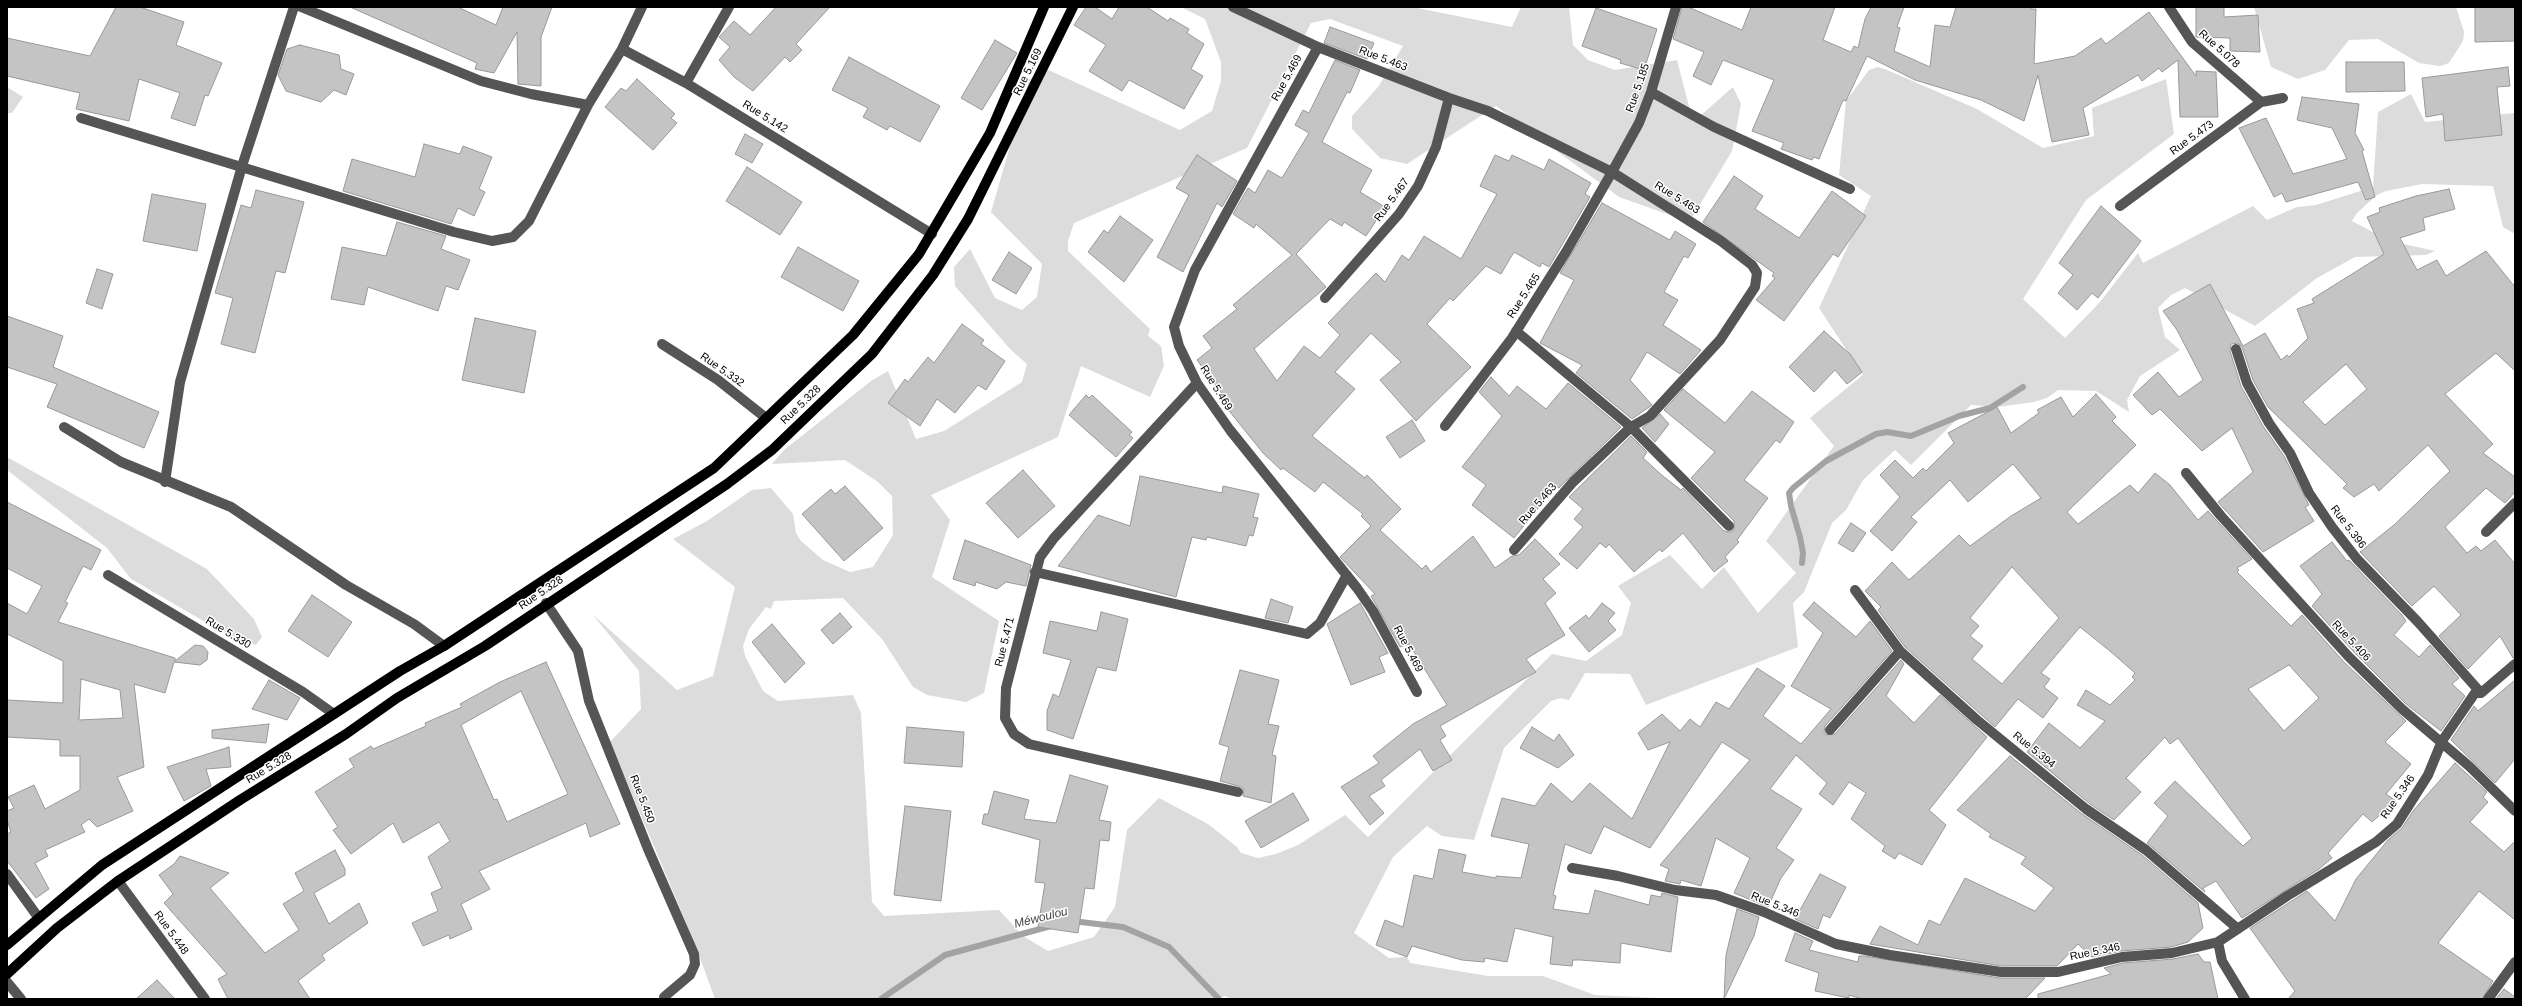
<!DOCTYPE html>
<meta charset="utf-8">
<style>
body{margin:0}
#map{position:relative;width:2522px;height:1006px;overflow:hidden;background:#fff;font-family:Arial,sans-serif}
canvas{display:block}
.frame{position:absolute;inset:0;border:8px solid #000;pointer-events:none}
</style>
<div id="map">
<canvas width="2522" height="1006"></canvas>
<div class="frame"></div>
</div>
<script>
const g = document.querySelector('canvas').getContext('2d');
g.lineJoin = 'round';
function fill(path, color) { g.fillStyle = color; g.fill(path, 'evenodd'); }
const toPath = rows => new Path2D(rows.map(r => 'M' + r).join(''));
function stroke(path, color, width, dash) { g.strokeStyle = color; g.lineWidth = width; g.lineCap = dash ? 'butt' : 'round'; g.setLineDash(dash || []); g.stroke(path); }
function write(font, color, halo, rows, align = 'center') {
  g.font = font + ' Arial,sans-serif'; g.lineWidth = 3; g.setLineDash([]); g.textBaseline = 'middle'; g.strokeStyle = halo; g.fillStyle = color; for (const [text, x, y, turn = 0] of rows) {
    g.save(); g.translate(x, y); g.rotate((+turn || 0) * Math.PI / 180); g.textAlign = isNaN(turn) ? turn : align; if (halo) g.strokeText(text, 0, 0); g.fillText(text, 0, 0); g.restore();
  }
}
fill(toPath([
 [1181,7,1412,7,1512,27,1521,7,1569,7,1573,45,1588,60,1615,70,1677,60,1693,122,1733,87,1741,104,1732,151,1693,216,1684,220,1619,197,1496,106,1407,164,1380,158,1352,129,1352,116,1378,87,1403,46,1330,19,1311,23,1247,148,1074,223,1068,241,1068,251,1150,329,1148,336,1161,346,1164,366,1150,397,1081,366,1058,437,931,495,950,520,932,577,999,621,984,693,966,702,927,695,913,687,882,639,843,598,774,601,771,609,766,607,749,629,743,646,745,656,763,691,778,701,853,695,861,713,872,902,884,916,999,910,1023,936,1048,951,1094,937,1115,907,1127,830,1159,798,1208,824,1237,847,1241,853,1258,858,1276,854,1298,845,1345,815,1368,837,1552,654,1586,661,1622,635,1631,603,1618,586,1670,555,1702,589,1724,567,1758,613,1796,573,1766,541,1834,446,1810,418,1863,375,1819,308,1871,196,1839,175,1846,101,1869,70,1878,67,1887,70,1977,109,2043,148,2094,136,2092,108,2166,79,2174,134,2086,200,2023,299,2065,338,2100,302,2138,253,2143,263,2253,206,2267,220,2297,207,2316,205,2373,187,2378,112,2411,94,2425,122,2515,113,2515,234,2503,227,2493,186,2422,184,2386,191,2377,195,2357,213,2352,221,2390,241,2435,251,2426,255,2355,257,2317,278,2255,326,2185,288,2171,295,2158,308,2165,337,2180,350,2140,376,2127,400,2129,412,2096,391,2058,390,2047,398,2034,402,1997,407,1971,405,1911,465,1895,450,1863,480,1846,510,1832,523,1804,592,1793,603,1798,647,1646,705,1630,674,1585,673,1569,700,1560,698,1551,701,1504,748,1474,840,1442,836,1427,826,1393,857,1354,933,1389,958,1407,957,1410,963,1488,976,1543,976,1595,995,1680,999,1232,999,1225,996,1213,999,715,999,693,939,610,742,641,709,639,671,592,614,677,690,713,676,735,587,673,539,707,521,752,490,771,488,793,514,796,533,801,541,823,560,850,572,873,567,893,535,892,496,878,482,845,460,772,464,784,450,871,381,888,371,916,439,944,431,1022,382,1027,364,1011,350,955,286,954,267,970,249,995,298,1022,310,1037,297,1042,264,991,212,1029,80,1044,68,1180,130,1212,111,1221,81,1221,62,1205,19],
 [2254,7,2456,7,2464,32,2463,41,2449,63,2440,66,2419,63,2378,39,2349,40,2325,70,2298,79,2271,67],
 [7,87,23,97,12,113,7,113],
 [7,457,207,569,254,619,262,637,256,645,238,641,131,579,107,548,7,470]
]), '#dcdcdc');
stroke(toPath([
 [1959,416,1990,408,2023,387],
 [1802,563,1803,553,1800,537,1791,506,1789,493,1793,488,1826,461,1876,434,1887,432,1911,436,1957,417],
 [1072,921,1123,927,1169,947,1219,999],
 [881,999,945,955,1051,926]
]), '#a3a3a3', 6);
const building = toPath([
 [116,7,140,7,184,22,176,45,222,63,208,96,205,95,195,126,171,118,180,93,139,79,129,121,76,109,80,93,7,76,7,38,90,56,116,7],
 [350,7,458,7,496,25,503,7,552,7,541,37,541,86,518,84,517,32,494,73,475,69,477,63,350,7],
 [776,7,830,7,796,44,802,50,790,62,785,57,753,91,734,77,719,60,730,47,719,37,734,21,750,35,776,7],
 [1086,7,1095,7,1112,19,1119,7,1147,7,1168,21,1170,18,1189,29,1187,33,1204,44,1191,69,1203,76,1184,109,1129,80,1122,91,1089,71,1106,45,1074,25,1086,7],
 [1682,7,1688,7,1742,30,1751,7,1835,7,1823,40,1851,52,1854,46,1858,48,1865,19,1871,7,1904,7,1897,27,1900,28,1894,51,1930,67,1935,25,1950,27,1956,7,2031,7,2031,9,2036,9,2034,64,2075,56,2101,38,2106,44,2149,12,2196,76,2196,71,2216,72,2218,117,2180,117,2178,60,2162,72,2159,68,2142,81,2138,75,2083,108,2089,135,2052,142,2038,75,2024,121,1981,100,1915,80,1867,56,1846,101,1843,100,1819,159,1814,157,1812,160,1781,149,1784,143,1752,131,1774,80,1723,60,1711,85,1693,76,1704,52,1673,39,1682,7],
 [2196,7,2224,7,2224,17,2258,15,2260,52,2230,51,2230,38,2196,37,2196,7],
 [2475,7,2515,7,2515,41,2475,42,2475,7],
 [1596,8,1657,29,1644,70,1620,63,1621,60,1582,46,1596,8],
 [1330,27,1374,43,1367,59,1324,43,1330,27],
 [995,40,1017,53,982,110,961,98,995,40],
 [300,45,339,55,341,69,354,74,346,95,334,90,321,102,286,91,278,75,287,49,300,45],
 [849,57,940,106,920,142,890,126,887,130,863,117,868,108,832,90,849,57],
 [1335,60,1360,70,1350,93,1347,92,1322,142,1372,170,1360,192,1385,207,1366,236,1344,222,1342,226,1330,219,1296,254,1326,287,1254,349,1277,381,1304,346,1320,358,1340,335,1328,323,1376,273,1385,282,1402,255,1409,260,1424,236,1461,259,1497,194,1480,186,1495,155,1509,161,1512,155,1544,170,1549,159,1591,183,1585,194,1590,197,1549,267,1542,263,1540,267,1514,252,1501,274,1486,266,1453,301,1450,298,1427,324,1471,367,1416,421,1380,380,1401,362,1371,333,1335,372,1355,389,1312,436,1365,478,1367,475,1401,509,1380,530,1422,569,1426,565,1431,572,1473,536,1495,568,1512,556,1519,555,1535,539,1560,564,1543,579,1556,593,1545,603,1565,635,1526,659,1536,672,1440,726,1446,736,1440,740,1452,760,1433,771,1420,749,1381,780,1385,786,1369,796,1384,813,1370,825,1341,787,1379,763,1373,756,1413,724,1447,705,1409,644,1400,647,1371,596,1375,594,1340,557,1371,526,1361,516,1363,514,1323,482,1315,492,1283,468,1281,470,1263,453,1222,402,1226,399,1197,360,1212,348,1203,336,1237,309,1233,305,1292,255,1256,224,1254,228,1233,214,1248,188,1255,193,1268,170,1282,178,1309,133,1295,125,1303,110,1309,113,1335,60],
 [2346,62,2404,62,2405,91,2346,92,2346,62],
 [2508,67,2510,86,2497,87,2502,135,2445,141,2443,114,2426,117,2422,78,2508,67],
 [637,79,675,114,671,118,677,123,653,150,605,107,621,88,626,91,637,79],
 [2302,97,2359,104,2355,133,2364,150,2362,151,2375,197,2366,200,2358,182,2286,202,2282,193,2274,197,2239,128,2266,118,2293,174,2347,159,2332,128,2297,120,2302,97],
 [745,134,763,144,752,163,735,154,745,134],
 [424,144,460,154,463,146,492,157,479,189,485,192,474,216,458,208,451,224,343,191,352,159,415,177,424,144],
 [1197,155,1237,181,1222,207,1217,203,1183,272,1157,257,1189,195,1176,188,1197,155],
 [747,167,802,202,780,235,726,201,747,167],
 [1734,176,1763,196,1755,209,1799,238,1832,191,1866,216,1838,257,1833,254,1784,321,1756,300,1775,278,1772,276,1774,273,1703,222,1734,176],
 [2449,189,2455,209,2423,218,2425,230,2400,238,2417,270,2437,260,2446,276,2486,251,2515,287,2515,371,2496,353,2445,394,2493,444,2483,453,2515,477,2515,492,2505,503,2486,488,2445,527,2467,553,2476,546,2481,551,2495,540,2515,564,2515,658,2513,658,2500,636,2468,669,2439,636,2461,615,2434,586,2412,606,2360,552,2394,525,2450,471,2428,445,2379,491,2374,484,2354,497,2343,488,2347,484,2268,407,2253,380,2242,347,2238,343,2231,344,2230,351,2241,386,2263,426,2284,456,2309,505,2305,507,2314,521,2263,552,2218,502,2253,472,2232,428,2202,451,2160,409,2152,415,2133,395,2158,372,2179,397,2203,380,2177,330,2163,311,2210,284,2243,346,2265,333,2281,360,2287,355,2289,357,2308,338,2297,309,2314,303,2312,299,2384,254,2367,217,2380,212,2379,208,2416,196,2449,189],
 [2346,364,2367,389,2325,425,2303,402,2346,364],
 [256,190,304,202,285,273,276,271,255,353,221,344,233,298,215,293,241,205,251,208,256,190],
 [152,194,206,204,197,251,143,241,152,194],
 [1602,203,1670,240,1675,231,1696,244,1688,258,1684,256,1664,292,1678,300,1663,325,1701,350,1680,374,1647,352,1630,380,1652,405,1632,419,1576,373,1582,365,1540,343,1574,280,1560,273,1602,203],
 [2101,206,2141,241,2098,298,2092,293,2077,310,2058,293,2073,275,2059,263,2101,206],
 [1120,216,1153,240,1124,282,1088,252,1104,230,1108,233,1120,216],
 [397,222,446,236,441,249,470,260,458,290,446,286,438,311,368,287,364,305,331,299,342,247,386,256,397,222],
 [798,247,859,281,843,311,781,277,798,247],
 [1009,252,1032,268,1016,294,992,280,1009,252],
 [97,269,113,274,102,309,86,303,97,269],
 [7,316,63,336,53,367,159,412,144,448,47,407,57,384,7,367,7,316],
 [475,318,536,331,524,393,462,380,475,318],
 [962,324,984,340,981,344,1005,361,986,390,978,385,955,413,937,399,920,426,888,403,905,379,908,382,928,357,934,363,962,324],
 [1824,331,1850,354,1862,372,1847,384,1835,370,1814,392,1789,367,1824,331],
 [1491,377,1509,396,1517,386,1546,409,1568,383,1621,427,1559,488,1556,486,1514,538,1472,505,1486,485,1462,467,1502,416,1479,392,1491,377],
 [1683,389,1725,423,1752,391,1794,422,1780,443,1776,440,1744,480,1768,498,1737,540,1739,542,1725,557,1728,561,1714,572,1683,533,1662,552,1660,549,1634,572,1609,544,1606,548,1600,543,1577,569,1559,554,1583,527,1574,519,1583,509,1569,497,1631,436,1647,452,1643,458,1664,477,1681,490,1683,488,1724,531,1730,532,1734,530,1734,521,1691,478,1715,452,1664,410,1683,389],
 [2096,394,2116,417,2112,421,2136,445,2067,512,2078,524,2130,485,2138,493,2155,473,2170,485,2198,520,2208,511,2252,559,2237,568,2239,570,2237,572,2291,626,2302,615,2344,662,2406,721,2385,742,2411,764,2386,794,2396,801,2372,822,2363,814,2328,853,2332,858,2319,869,2242,918,2216,881,2203,888,2205,892,2147,843,2168,816,2154,803,2175,781,2243,846,2252,838,2178,738,2170,744,2165,737,2126,778,2141,792,2114,820,2090,804,2027,752,2049,723,2080,748,2105,721,2077,705,2086,690,2110,705,2135,680,2132,677,2135,673,2110,651,2080,627,2041,673,2050,679,2044,687,2058,698,2043,718,2018,699,1995,727,1905,647,1878,610,1881,607,1865,591,1892,562,1909,580,1959,535,1970,546,2011,516,2041,498,2013,464,1968,502,1950,480,1911,517,1917,522,1892,551,1870,531,1900,497,1880,475,1895,460,1913,478,1923,468,1926,471,1954,443,1948,433,1997,407,2011,433,2039,413,2037,410,2061,397,2073,417,2096,394],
 [2012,567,2059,618,2002,684,1972,659,1983,646,1970,636,1979,626,1970,618,2012,567],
 [2289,665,2319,698,2284,731,2248,689,2289,665],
 [1086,395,1089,398,1092,395,1132,432,1129,435,1133,438,1116,457,1069,415,1086,395],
 [1660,414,1669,424,1655,442,1642,428,1660,414],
 [1412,420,1425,441,1400,458,1386,437,1412,420],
 [1023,470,1055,506,1018,538,986,503,1023,470],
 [1140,476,1222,493,1223,486,1259,494,1253,517,1258,518,1253,536,1249,535,1246,546,1207,537,1206,540,1192,537,1176,597,1058,566,1098,515,1130,526,1140,476],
 [845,486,883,528,844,561,802,514,831,489,835,494,845,486],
 [7,502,101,550,91,570,83,566,65,602,68,603,58,622,175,658,175,661,195,645,203,646,208,652,207,660,200,665,174,662,165,693,134,684,144,767,117,777,133,811,97,827,89,819,81,825,85,832,45,850,48,856,35,863,49,889,36,898,7,861,7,834,11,832,7,820,7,811,14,808,8,797,34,785,45,809,80,790,80,756,60,756,60,740,7,737,7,700,63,703,63,661,7,634,7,603,27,614,42,586,7,568,7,502],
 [81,679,120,690,123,718,79,720,81,679],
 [1851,523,1866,533,1853,552,1838,543,1851,523],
 [965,540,1031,565,1026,586,1006,582,997,589,976,582,975,586,953,579,965,540],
 [2332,542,2347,561,2349,560,2402,615,2406,621,2394,635,2419,657,2430,645,2459,678,2452,684,2465,696,2441,731,2406,704,2354,652,2312,606,2322,594,2300,566,2332,542],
 [312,595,352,622,328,657,288,631,312,595],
 [1271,599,1293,607,1288,623,1265,618,1271,599],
 [1814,602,1856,637,1870,621,1892,651,1825,726,1824,732,1826,735,1835,734,1901,660,1904,664,1886,696,1914,723,1940,695,1987,737,1929,810,1946,825,1922,865,1899,853,1895,859,1882,851,1885,846,1851,819,1866,793,1849,782,1833,805,1819,794,1827,783,1796,755,1770,789,1802,809,1776,848,1794,860,1781,878,1768,907,1734,893,1750,858,1716,838,1701,886,1681,880,1680,884,1665,881,1669,869,1660,865,1750,760,1722,742,1650,848,1604,826,1591,854,1565,844,1553,895,1556,896,1553,909,1589,914,1595,890,1649,905,1651,895,1661,897,1662,893,1678,897,1671,952,1621,943,1620,963,1580,960,1573,960,1572,966,1550,964,1553,937,1515,928,1507,962,1485,958,1484,962,1462,960,1412,946,1407,957,1376,945,1385,920,1403,927,1414,875,1433,879,1439,849,1466,855,1462,872,1496,878,1496,876,1521,878,1529,844,1491,836,1502,798,1535,806,1551,783,1572,802,1590,783,1632,819,1670,742,1648,750,1638,733,1662,714,1680,731,1690,719,1700,727,1716,702,1729,709,1757,668,1785,686,1763,716,1801,744,1831,709,1791,686,1823,633,1803,615,1814,602],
 [1360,603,1388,653,1379,657,1385,672,1351,685,1327,624,1360,603],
 [1602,603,1615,613,1608,621,1616,630,1589,652,1569,628,1586,615,1589,619,1602,603],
 [1101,612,1128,619,1116,671,1097,667,1073,739,1047,730,1047,711,1053,694,1059,697,1071,660,1043,653,1050,621,1097,631,1101,612],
 [840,613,852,627,833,644,821,630,840,613],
 [772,624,805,663,785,683,752,642,772,624],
 [546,662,620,824,590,837,586,823,479,871,490,889,461,904,472,929,450,939,449,935,423,946,412,923,438,911,431,893,442,888,428,857,450,841,439,822,403,843,393,823,351,854,333,830,338,827,315,792,354,767,349,759,371,746,373,749,426,726,425,723,462,707,460,704,500,682,546,662],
 [521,691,568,794,507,822,497,799,494,800,461,725,521,691],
 [1240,670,1279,680,1268,724,1279,726,1272,755,1276,756,1271,803,1243,796,1244,790,1242,787,1220,781,1229,747,1219,744,1240,670],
 [269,680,300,698,287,720,252,709,269,680],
 [2515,680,2515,759,2495,783,2451,740,2474,706,2478,711,2515,680],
 [269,724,266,743,212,738,212,730,269,724],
 [907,727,964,732,962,767,904,763,907,727],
 [1532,727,1554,741,1559,734,1574,755,1558,768,1520,748,1532,727],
 [229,747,231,767,206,769,211,786,184,801,167,767,229,747],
 [2010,756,2082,814,2142,855,2198,903,2203,928,2188,942,2171,947,2121,951,2092,957,2078,944,2057,966,2001,966,1870,944,1880,926,1918,945,1929,920,1940,925,1965,878,2035,911,2054,888,2021,864,2026,857,1989,837,1991,834,1957,810,2010,756],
 [2455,763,2487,792,2483,797,2488,802,2470,822,2504,852,2515,841,2515,920,2479,891,2438,943,2493,981,2482,999,2288,999,2295,991,2250,928,2307,891,2335,921,2356,879,2388,840,2402,828,2413,811,2455,763],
 [1070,775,1108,786,1099,820,1111,822,1109,841,1100,840,1094,889,1085,888,1078,933,1038,927,1045,883,1035,882,1040,840,982,824,984,814,988,814,994,791,1029,800,1024,819,1056,823,1070,775],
 [1293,793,1309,820,1261,848,1245,821,1293,793],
 [905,806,951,811,941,901,894,895,905,806],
 [335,850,345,869,345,875,314,893,329,924,359,903,368,923,322,955,325,960,298,981,310,999,228,999,218,979,227,974,164,903,173,894,159,875,174,864,180,856,229,873,210,888,265,953,299,930,283,904,304,891,295,873,335,850],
 [1820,874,1846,887,1830,918,1823,915,1818,929,1795,919,1820,874],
 [1737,909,1759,917,1754,936,1724,999,1726,955,1737,909],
 [1795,933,1813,941,1809,950,1858,962,1859,956,1864,956,2000,978,2045,978,2025,999,1862,999,1849,995,1849,998,1815,991,1819,973,1785,961,1795,933],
 [2198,954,2204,962,2210,962,2218,999,2038,999,2038,994,2111,974,2104,968,2123,963,2173,959,2198,954],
 [157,980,175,999,136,999,157,980],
 [2504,989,2515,997,2515,999,2496,999,2504,989]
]);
fill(building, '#c4c4c4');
stroke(building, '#999', 1);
stroke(toPath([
 [301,7,481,81,531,94,588,105],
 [642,7,622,49,686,83,932,234],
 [1233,7,1318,47,1449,98,1488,111,1612,172,1721,241,1752,265,1757,273,1755,287,1720,340,1650,416,1631,427,1573,482,1514,550],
 [2169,7,2192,42,2261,102],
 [1318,47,1195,270,1174,327,1179,346,1197,383,1230,430,1357,588,1373,611,1417,692],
 [686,83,729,7],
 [1651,92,1714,127,1850,189],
 [81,118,454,232,492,241,513,237,529,221,588,105,622,49],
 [2120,206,2261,102,2283,98],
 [1325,298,1399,214,1418,186,1436,147,1449,98],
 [1516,331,1631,427,1729,526],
 [662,344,718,380,766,418],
 [2236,349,2247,383,2269,423,2290,453,2309,493,2332,527,2357,559,2418,622,2481,693],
 [1197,383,1054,538,1040,557,1006,688,1005,718,1014,734,1029,744,1238,792],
 [1445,426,1512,338,1566,252,1612,172,1639,123,1651,92,1676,7],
 [64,427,121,462,231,507,346,585,414,624,444,646],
 [2186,473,2221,516,2349,657,2402,709,2469,766,2515,811],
 [165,482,180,382,242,166,294,7],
 [2486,532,2515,503],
 [1035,572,1307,634,1320,623,1347,575],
 [108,575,303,692,334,714],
 [1855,590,1900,651],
 [546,603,578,651,589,701,648,849,694,954,695,964,690,975,664,997],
 [1830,730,1900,651,1977,720,2086,809,2146,850,2238,929],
 [1572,868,1618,876,1675,890,1716,895,1764,912,1836,944,1890,955,2001,972,2058,972,2122,957,2172,953,2218,942,2287,896,2376,842,2397,824,2428,775,2442,741,2475,693,2481,693,2515,664],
 [7,874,38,917],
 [118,881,205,999],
 [2218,942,2222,961,2245,999],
 [7,982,21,999],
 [2488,999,2515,962]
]), '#555', 10);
stroke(toPath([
 [7,945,102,865,400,671,444,646,714,468,853,335,919,254,990,133,1044,7],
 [7,974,57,928,118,881,240,800,346,734,397,698,485,646,727,484,772,450,872,354,933,275,968,219,1073,7]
]), '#000', 10);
write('11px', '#000', '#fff', [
 ["Rue 5.078",2219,49,42],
 ["Rue 5.463",1383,59,21],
 ["Rue 5.169",1028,72,-64],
 ["Rue 5.469",1287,78,-61],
 ["Rue 5.185",1638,88,-71],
 ["Rue 5.142",765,117,32],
 ["Rue 5.473",2192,138,-36],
 ["Rue 5.463",1677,198,32],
 ["Rue 5.467",1392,200,-54],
 ["Rue 5.465",1524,296,-57],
 ["Rue 5.332",722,370,35],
 ["Rue 5.469",1216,388,58],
 ["Rue 5.328",801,405,-44],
 ["Rue 5.463",1538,504,-49],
 ["Rue 5.396",2348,527,53],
 ["Rue 5.328",541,593,-34],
 ["Rue 5.330",228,633,31],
 ["Rue 5.406",2351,641,47],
 ["Rue 5.471",1005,642,-76],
 ["Rue 5.469",1408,649,62],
 ["Rue 5.394",2034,750,39],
 ["Rue 5.328",269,768,-31],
 ["Rue 5.346",2398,797,-55],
 ["Rue 5.450",642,799,69],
 ["Rue 5.346",1775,905,22],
 ["Rue 5.448",171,933,54],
 ["Rue 5.346",2095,952,-12]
]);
write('italic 12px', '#444', '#fff', [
 ["Méwoulou",1041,918,-14]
]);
</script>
